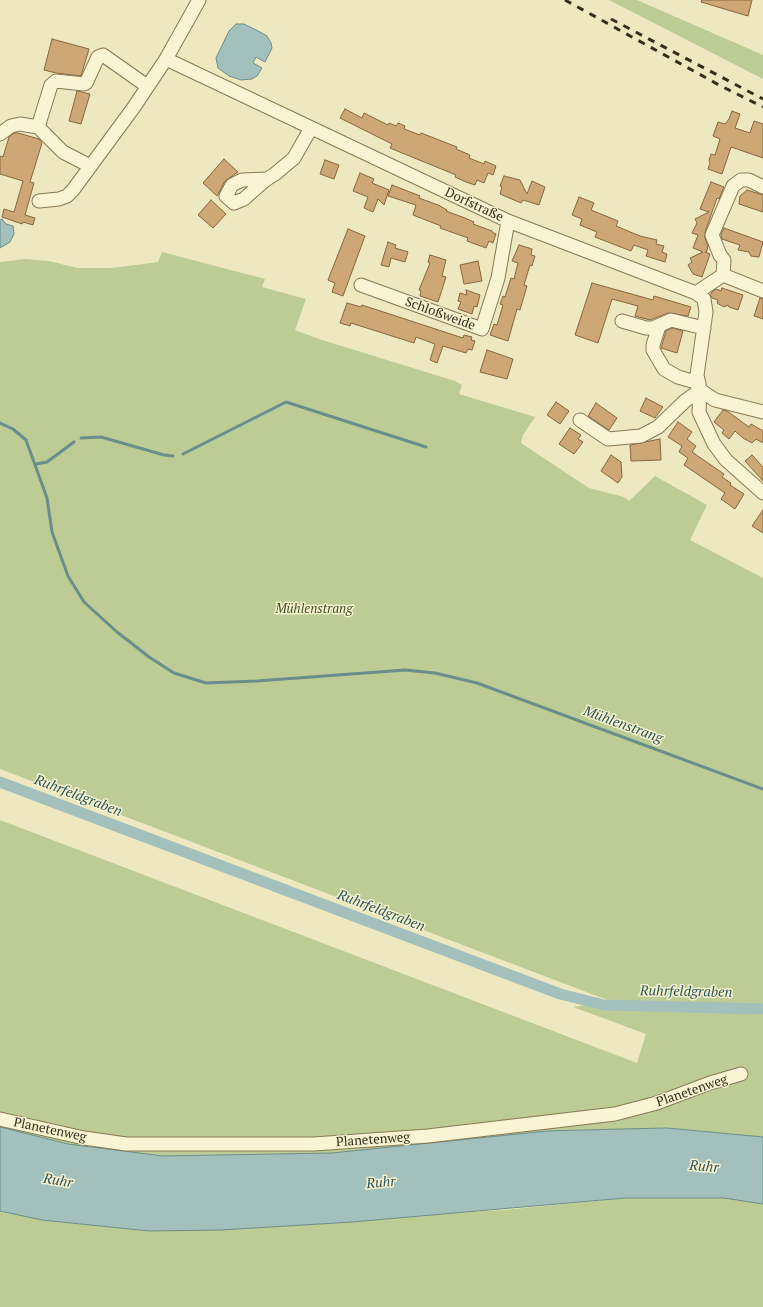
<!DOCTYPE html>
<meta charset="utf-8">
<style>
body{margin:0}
canvas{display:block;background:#eee8c0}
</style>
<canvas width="763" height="1307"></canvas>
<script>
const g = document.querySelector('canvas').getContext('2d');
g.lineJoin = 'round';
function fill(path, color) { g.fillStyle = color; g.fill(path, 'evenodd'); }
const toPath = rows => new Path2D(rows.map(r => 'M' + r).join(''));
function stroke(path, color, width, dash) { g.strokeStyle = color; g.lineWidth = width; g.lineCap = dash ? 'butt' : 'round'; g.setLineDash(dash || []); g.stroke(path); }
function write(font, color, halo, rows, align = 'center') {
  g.font = font + ' "PT Serif",serif'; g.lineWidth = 3; g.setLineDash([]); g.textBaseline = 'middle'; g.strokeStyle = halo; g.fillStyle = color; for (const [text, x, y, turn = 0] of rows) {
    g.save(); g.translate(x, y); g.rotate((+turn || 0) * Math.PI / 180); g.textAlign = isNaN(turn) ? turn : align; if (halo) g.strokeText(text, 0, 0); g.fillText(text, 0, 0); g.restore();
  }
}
fill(toPath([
 [609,0,637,0,763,55,763,79],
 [162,252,265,279,262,287,306,299,295,330,319,339,455,381,462,385,459,394,535,417,523,435,521,443,589,488,624,497,629,501,655,476,707,505,690,540,763,578,763,1137,667,1128,621,1129,547,1131,332,1153,163,1156,68,1144,0,1127,0,820,637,1063,646,1034,573,1007,610,1001,0,769,0,262,25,259,49,261,77,268,112,268,158,262],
 [625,1198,725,1198,763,1204,763,1307,0,1307,0,1211,42,1220,149,1231,504,1210]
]), '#bdcc94');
const water = toPath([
 [236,24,244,24,262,33,267,36,271,43,272,48,265,62,256,57,253,63,262,68,257,76,252,79,241,80,229,76,218,68,216,58,229,31,236,24],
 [2,219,6,224,13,226,14,234,10,242,0,248,0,220,2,219],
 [0,1127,68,1144,163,1156,332,1153,547,1131,621,1129,667,1128,763,1137,763,1204,724,1198,625,1198,352,1222,221,1230,149,1231,42,1220,0,1211,0,1127]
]);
fill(water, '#a3c0bc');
stroke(water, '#6a8e8b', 1);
stroke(toPath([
 [0,423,13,429,26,440,47,498,52,532,68,576,84,602,117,632,149,657,174,673,206,683,257,681,405,670,435,673,477,683,763,789],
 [81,438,101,437,164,455,173,456],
 [183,454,286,402,426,447],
 [36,464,47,462,74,442]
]), '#6a8e8b', 3);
stroke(toPath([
 [0,782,560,994,604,1005,763,1009]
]), '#a3c0bc', 11);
const building = toPath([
 [702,0,752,0,748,16,701,2,702,0],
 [52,39,89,49,81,76,56,73,44,70,52,39],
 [77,91,90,94,81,124,69,121,77,91],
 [345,109,362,118,364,113,388,125,389,123,396,126,398,123,405,126,404,129,420,135,421,133,457,147,456,149,470,155,469,158,484,164,485,161,496,166,493,175,488,173,484,183,477,180,475,185,466,182,455,177,456,175,390,148,392,144,340,118,345,109],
 [732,111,740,114,735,128,750,133,754,121,763,124,763,158,731,147,722,174,708,169,710,163,709,161,711,154,715,155,720,139,713,136,718,122,725,124,729,119,732,111],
 [14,133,18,133,39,139,42,143,30,182,34,183,25,215,35,218,33,225,23,222,22,224,2,217,4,209,14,212,23,181,0,174,0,156,3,157,9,137,14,133],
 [224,159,238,172,225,181,217,196,203,183,224,159],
 [325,160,339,165,334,179,320,174,325,160],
 [360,173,374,179,372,183,389,190,384,205,378,199,373,212,364,208,368,197,353,191,360,173],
 [504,176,520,180,527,194,532,181,545,187,539,205,523,200,521,203,500,194,502,187,500,186,504,176],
 [711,182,724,187,719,199,717,198,705,232,705,238,708,247,706,253,705,252,710,254,702,277,693,274,688,265,692,262,690,258,703,252,693,248,698,235,692,233,697,223,695,219,709,212,700,209,711,182],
 [392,185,415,194,420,196,419,198,438,205,447,210,446,211,465,218,474,222,473,224,492,231,492,232,496,234,493,243,489,241,486,248,467,241,468,238,440,228,441,226,413,215,416,205,388,196,392,185],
 [747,190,763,195,763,212,739,204,740,196,747,190],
 [579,197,594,203,591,210,618,221,616,226,640,236,657,240,656,244,664,246,662,252,667,254,665,262,646,256,648,250,634,245,631,251,595,237,597,232,580,225,582,219,572,215,579,197],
 [211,200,226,214,213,228,198,215,211,200],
 [724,228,763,242,759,257,751,256,749,252,738,250,740,245,722,239,721,235,724,228],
 [348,229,365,236,343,296,332,292,335,283,328,280,348,229],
 [388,242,396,245,395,248,408,252,405,262,391,258,389,267,381,265,388,242],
 [519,245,532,249,531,255,535,256,532,266,530,265,524,285,527,286,522,303,520,310,517,309,508,341,490,335,494,324,497,325,503,305,500,304,503,296,505,297,511,278,514,279,518,263,512,261,519,245],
 [430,255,446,260,442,276,446,277,438,302,420,296,421,291,419,290,430,263,428,262,430,255],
 [478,261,482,281,464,284,460,265,478,261],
 [592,283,653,300,654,296,691,307,688,316,668,313,650,320,635,316,638,306,612,299,598,343,575,335,592,283],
 [722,288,743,295,738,310,729,307,728,305,724,307,717,303,718,300,712,298,710,295,712,292,716,289,721,291,722,288],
 [466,290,480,295,477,307,474,306,472,314,458,309,461,302,458,301,460,293,467,295,466,290],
 [760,298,763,299,763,319,754,316,760,298],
 [347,303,361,307,362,305,463,338,464,335,472,337,471,340,475,341,472,350,468,349,466,353,443,346,437,363,430,360,435,344,416,337,414,343,351,323,350,326,340,323,347,303],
 [672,328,683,331,677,353,661,348,666,331,672,328],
 [487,350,513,359,507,379,480,372,487,350],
 [646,398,663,407,655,418,640,411,646,398],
 [556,402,569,411,560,424,547,415,556,402],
 [596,403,617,418,609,430,588,416,596,403],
 [723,410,727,411,749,427,751,424,763,431,763,443,756,439,752,443,743,438,735,431,729,439,722,433,724,430,714,422,723,410],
 [678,422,692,432,687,439,696,446,692,452,724,474,722,477,731,483,730,485,744,494,735,509,721,499,725,493,684,465,688,458,679,452,682,446,668,437,678,422],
 [570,428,581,435,578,439,583,442,574,454,559,444,570,428],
 [660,439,661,460,631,461,630,445,660,439],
 [611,455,621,462,622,477,618,483,601,471,611,455],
 [752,455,763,467,763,481,745,461,752,455],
 [763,510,763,533,752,526,763,510]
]);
fill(building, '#cda775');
stroke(building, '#87663d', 1);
const minor = toPath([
 [199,0,166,59,508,221,696,293,704,299,706,312,697,375,700,390,715,400,763,412],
 [38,127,51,85,56,81,84,84,86,83,98,57,103,55,147,86],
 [0,134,11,126,20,124,38,127,63,152,90,166],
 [267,179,242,180,232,185,226,196,234,203,244,199,263,182,267,179,275,174,294,158,311,128],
 [39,201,59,199,67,196,73,190,134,107,166,59],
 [723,275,763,291],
 [361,285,482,329,498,278,508,221],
 [696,293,723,275,724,260,720,255,712,235,733,186,741,180,749,180,763,187],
 [622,321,646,328,653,328,671,320,704,328],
 [659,326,653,345,653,350,664,369,678,377,699,383],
 [700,390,699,412,714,444,726,460,763,493],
 [580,420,608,439,641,436,658,427,685,401,700,390],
 [0,1119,84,1138,126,1144,314,1144,428,1136,615,1114,657,1103,710,1083,741,1074]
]);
stroke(minor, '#887857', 15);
stroke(minor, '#f9f4d3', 13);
stroke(toPath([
 [565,0,719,85,763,107],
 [611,19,763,99]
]), '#372d1c', 3, [7, 7]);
write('13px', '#372d1c', '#f6f1cf', [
 ["Dorfstraße",474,205,25],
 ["Schloßweide",440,314,20],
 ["Planetenweg",692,1091,-19],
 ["Planetenweg",50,1130,12],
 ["Planetenweg",373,1140,-4]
]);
write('italic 13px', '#405422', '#f6f1cf', [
 ["Mühlenstrang",314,609]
]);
write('italic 14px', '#2b5357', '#f6f1cf', [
 ["Mühlenstrang",623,725,20],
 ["Ruhrfeldgraben",78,796,21],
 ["Ruhrfeldgraben",381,911,21],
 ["Ruhrfeldgraben",686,992,1],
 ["Ruhr",704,1167,5],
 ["Ruhr",58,1181,10],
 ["Ruhr",381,1183,-5]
]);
</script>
